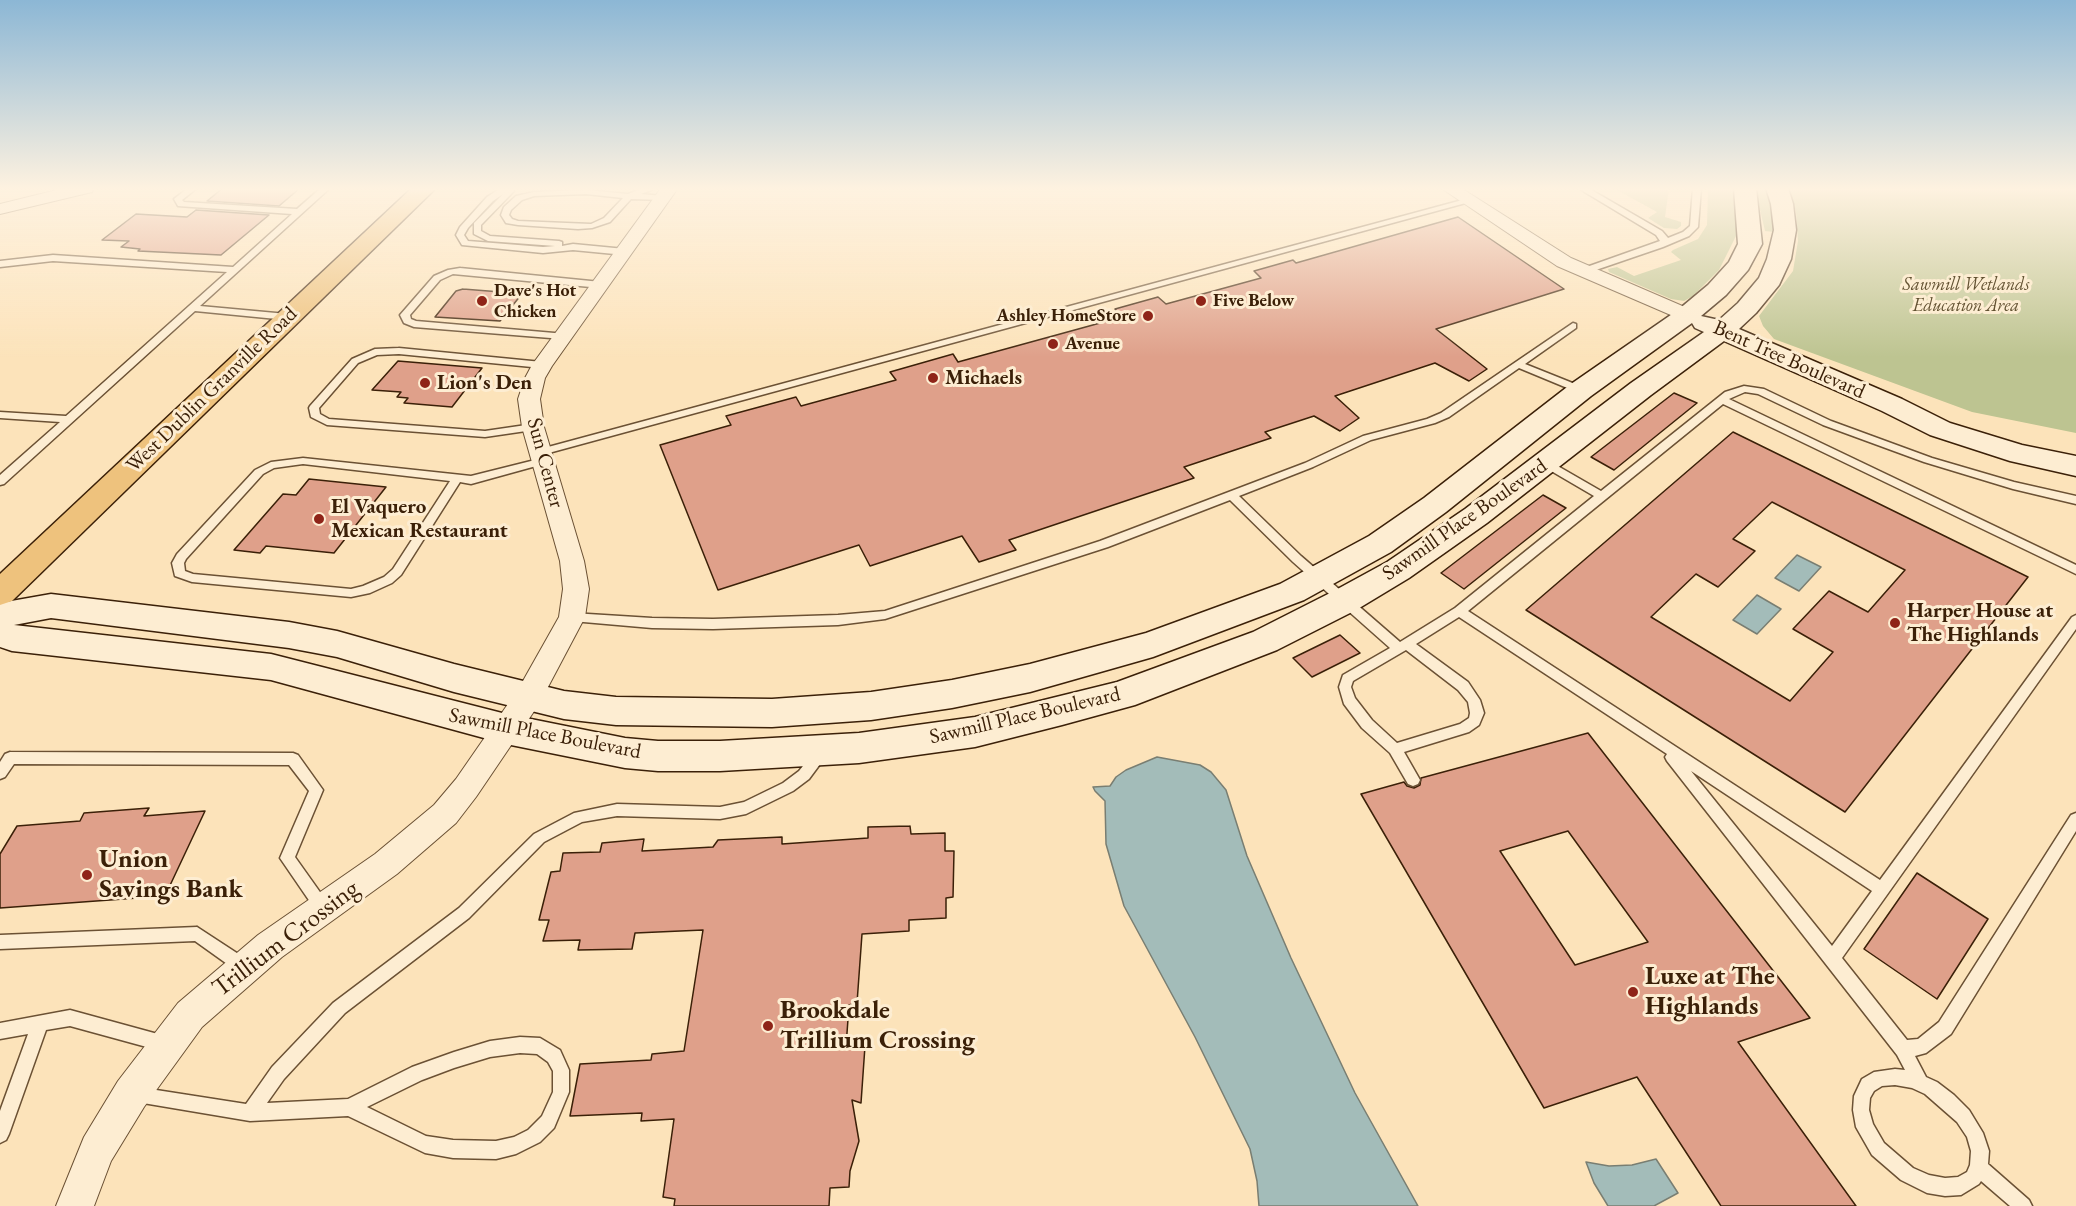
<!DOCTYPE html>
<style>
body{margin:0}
canvas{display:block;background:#fce3ba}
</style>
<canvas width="2076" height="1206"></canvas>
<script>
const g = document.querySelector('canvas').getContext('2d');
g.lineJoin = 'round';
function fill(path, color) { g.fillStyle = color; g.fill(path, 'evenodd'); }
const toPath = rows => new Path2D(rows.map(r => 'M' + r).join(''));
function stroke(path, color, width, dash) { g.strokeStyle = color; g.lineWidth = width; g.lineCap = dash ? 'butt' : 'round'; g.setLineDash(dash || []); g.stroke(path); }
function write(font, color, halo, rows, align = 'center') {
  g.font = font + ' "EB Garamond",serif'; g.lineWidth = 6; g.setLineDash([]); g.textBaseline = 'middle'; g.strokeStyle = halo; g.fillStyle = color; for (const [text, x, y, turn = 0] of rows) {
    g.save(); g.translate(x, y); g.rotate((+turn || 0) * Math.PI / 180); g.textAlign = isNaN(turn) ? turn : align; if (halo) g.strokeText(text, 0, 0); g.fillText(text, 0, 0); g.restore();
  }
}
fill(toPath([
 [1623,188,1669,188,1665,217,1681,222,1681,226,1677,229,1664,228,1648,218,1657,212,1617,190],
 [1708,188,1736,188,1738,217,1736,236,1719,270,1693,296,1684,301,1671,299,1609,272,1608,269,1617,267,1634,276,1681,260,1671,252,1673,250,1698,239,1707,225],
 [1755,188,1768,188,1773,208,1774,232,1765,231],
 [1789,188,2076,188,2076,433,1972,412,1774,339,1763,326,1759,316,1793,271,1798,241,1796,212]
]), '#bdc491');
const water = toPath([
 [1797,555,1821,567,1799,591,1775,578,1797,555],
 [1757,595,1781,609,1757,634,1733,620,1757,595],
 [1157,757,1200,765,1211,772,1226,790,1247,856,1291,958,1355,1093,1418,1206,1259,1206,1257,1181,1250,1149,1195,1037,1124,906,1106,844,1105,801,1095,791,1093,787,1110,786,1116,777,1126,770,1157,757],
 [1656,1159,1678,1193,1654,1206,1608,1206,1594,1183,1586,1162,1609,1166,1632,1165,1656,1159]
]);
fill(water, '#a3bcb9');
stroke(water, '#797e72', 1.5);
const building = toPath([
 [223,188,300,188,279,206,207,201,223,188],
 [196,210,269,215,221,255,138,251,140,249,121,247,129,241,102,240,136,214,187,217,196,210],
 [1458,217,1564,289,1436,329,1487,369,1469,381,1435,363,1335,396,1359,418,1340,431,1314,416,1265,432,1271,438,1184,467,1194,478,1009,540,1016,550,979,562,962,536,870,566,859,545,718,590,660,445,731,425,726,416,796,397,801,406,896,380,890,372,953,354,958,362,1122,317,1115,309,1158,297,1166,304,1261,278,1254,271,1293,260,1296,263,1458,217],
 [463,289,501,292,521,295,500,321,435,317,456,291,463,289],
 [398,361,482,368,452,407,404,403,408,398,397,397,401,392,372,390,398,361],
 [1674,393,1697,403,1614,470,1591,457,1674,393],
 [1733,432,2028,577,1845,812,1526,610,1733,432],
 [1772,502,1905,570,1868,612,1829,591,1793,629,1833,652,1790,701,1651,617,1696,574,1718,587,1755,551,1733,539,1772,502],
 [309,479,386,487,334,553,266,546,260,553,234,550,283,494,296,495,309,479],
 [1543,495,1566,508,1464,589,1441,573,1543,495],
 [1340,635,1360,653,1312,677,1293,658,1340,635],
 [1588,733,1810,1018,1738,1042,1856,1206,1721,1206,1637,1077,1544,1108,1361,794,1404,782,1407,786,1414,788,1420,785,1421,778,1588,733],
 [1568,831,1648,942,1575,965,1500,851,1568,831],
 [149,808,144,816,205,811,165,896,0,908,0,854,17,826,80,821,84,813,149,808],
 [910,826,911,834,945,833,945,851,954,851,953,897,946,898,946,918,909,920,909,931,862,934,857,1003,849,1005,846,1047,865,1046,861,1103,852,1100,859,1141,850,1171,849,1187,830,1188,829,1206,674,1206,675,1199,663,1197,674,1119,641,1121,642,1113,570,1116,580,1064,651,1060,652,1054,684,1051,703,930,635,933,632,949,578,950,580,940,543,941,549,920,539,920,551,872,560,871,563,853,600,852,602,843,644,839,642,851,713,847,718,840,782,837,782,844,868,838,868,827,910,826],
 [1917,873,1988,919,1937,999,1864,949,1917,873]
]);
fill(building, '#dfa08a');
stroke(building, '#3b2008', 1.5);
const lane = toPath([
 [188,188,197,188,182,200,184,202,297,209,321,188,330,188,200,306,287,314,292,317,287,320,195,311,4,484,0,485,0,475,60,422,0,418,0,412,66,416,227,272,53,261,0,267,0,261,53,255,233,267,292,214,178,206,174,199,188,188],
 [501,188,510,188,514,191,481,225,481,231,490,236,559,241,562,242,562,246,573,244,625,249,629,252,625,255,573,250,543,253,462,245,456,235,460,227,487,197,501,188],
 [503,194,474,223,474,234,488,241,555,246,543,247,468,241,464,235,468,228,493,201,503,194],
 [644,188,656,188,641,194,663,196,667,198,663,200,631,199,610,222,592,228,578,229,518,225,506,223,501,215,504,207,516,196,534,192,586,190,628,194,644,188],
 [586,194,623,198,604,218,591,224,518,221,512,219,509,215,511,210,522,200,534,196,586,194],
 [1578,188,1588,188,1662,231,1668,238,1683,232,1690,226,1693,188,1701,188,1698,227,1689,236,1663,247,1587,273,1581,273,1581,269,1660,241,1656,235,1578,188],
 [1466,199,1473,201,545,454,537,454,536,452,537,450,1466,199],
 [460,268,601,282,605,285,601,288,453,274,440,280,410,315,411,319,416,321,566,334,566,338,563,339,414,327,404,323,400,315,434,276,448,270,460,268],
 [1573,323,1576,324,1576,328,1525,364,1585,388,1585,392,1577,392,1519,368,1449,417,1435,423,1371,440,1313,467,1239,496,1301,556,1400,642,1455,608,1594,496,1541,465,1540,463,1541,461,1549,461,1601,491,1725,392,1744,386,1764,389,1831,421,1932,458,2014,482,2076,496,2076,504,2013,489,1924,462,1823,425,1758,394,1745,392,1729,399,2076,565,2076,574,1723,404,1468,611,1880,880,2072,617,2076,615,2076,629,1842,958,1907,1040,1918,1039,1939,1022,2071,815,2076,813,2076,831,1951,1034,1926,1053,1915,1056,1926,1077,1937,1082,1954,1095,1969,1110,1983,1133,1989,1151,1988,1164,2029,1200,2032,1206,2010,1206,1981,1181,1979,1184,1961,1195,1945,1196,1927,1193,1901,1180,1872,1155,1856,1127,1853,1110,1854,1096,1862,1079,1874,1072,1895,1069,1905,1070,1897,1055,1667,761,1665,757,1667,754,1459,617,1416,644,1468,682,1480,700,1484,713,1479,725,1469,732,1404,752,1420,780,1418,784,1413,786,1408,784,1390,753,1362,728,1344,704,1339,687,1343,675,1390,648,1293,562,1230,500,1108,547,885,619,838,625,713,629,652,628,572,621,566,617,572,613,652,618,713,619,838,615,885,611,1100,541,1305,463,1363,436,1427,419,1441,413,1573,323],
 [1406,650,1458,690,1468,702,1470,713,1469,718,1460,724,1397,743,1372,720,1355,698,1351,687,1353,681,1406,650],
 [1691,771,1872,891,1832,946,1691,771],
 [1895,1085,1912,1088,1925,1094,1957,1122,1967,1137,1971,1151,1970,1165,1967,1172,1958,1177,1945,1178,1929,1175,1913,1168,1884,1143,1873,1124,1869,1110,1870,1098,1874,1091,1882,1086,1895,1085],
 [399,348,542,362,547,365,542,368,399,354,377,355,358,363,319,408,320,414,329,419,485,431,533,424,538,427,533,430,485,437,327,425,311,417,309,408,310,406,352,359,375,349,399,348],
 [303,458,471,476,543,458,548,461,547,463,471,484,460,482,401,575,392,583,370,593,351,597,192,582,175,576,172,563,177,554,255,470,271,462,303,458],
 [303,464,450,481,393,569,384,577,363,586,351,589,193,574,185,571,184,563,186,559,263,474,274,468,303,464],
 [822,746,827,748,829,752,809,779,793,791,746,814,720,819,617,816,582,822,544,842,469,918,345,1013,284,1079,267,1103,348,1099,412,1067,454,1052,490,1041,520,1037,540,1038,560,1050,569,1070,569,1092,554,1128,540,1142,516,1154,496,1159,453,1158,425,1153,348,1116,250,1121,131,1101,129,1095,131,1089,137,1087,246,1104,272,1067,333,1003,459,908,534,834,574,813,617,804,720,807,744,802,783,783,799,771,817,748,822,746],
 [520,1053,537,1054,548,1062,553,1071,553,1092,542,1116,528,1130,514,1137,496,1141,453,1140,426,1136,367,1107,422,1080,454,1068,490,1057,520,1053],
 [10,752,293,753,298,755,323,790,295,857,327,902,329,907,327,912,322,914,317,912,280,858,309,791,289,765,14,764,5,777,0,779,0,762,5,754,10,752],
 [197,927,249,961,251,966,249,971,243,973,237,971,195,941,0,949,0,935,197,927],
 [70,1010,165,1036,171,1038,173,1044,171,1050,165,1052,70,1026,46,1030,9,1134,6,1140,0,1143,0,1111,28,1034,0,1039,0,1023,70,1010]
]);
const street = toPath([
 [65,188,94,188,92,192,0,214,0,204,65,188],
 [661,188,678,188,552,366,545,378,540,399,544,427,584,561,589,589,585,617,539,704,476,797,456,823,397,874,282,957,202,1027,144,1107,111,1161,94,1206,56,1206,84,1137,118,1081,178,1003,258,935,375,854,434,805,456,779,519,688,559,617,563,589,560,561,522,427,518,399,525,378,532,365,661,188],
 [1441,188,1461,188,1571,258,1694,311,1697,315,1694,319,1687,321,1680,319,1557,266,1441,188]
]);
const secondary = toPath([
 [1734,188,1756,188,1762,244,1748,270,1726,295,1701,316,1719,320,1738,303,1759,278,1767,259,1774,230,1771,204,1766,188,1788,188,1793,204,1796,230,1791,259,1779,285,1756,313,1739,329,1902,399,1950,423,2022,445,2076,456,2076,476,2010,461,1930,435,1882,411,1724,341,1651,395,1487,523,1409,578,1356,610,1277,650,1135,705,1062,725,975,747,859,763,720,771,658,771,625,768,506,744,271,680,12,651,0,647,0,603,51,594,289,622,337,631,454,664,564,691,616,697,772,699,871,692,952,680,1030,664,1146,633,1280,584,1369,536,1424,498,1571,384,1678,310,1708,285,1729,262,1738,244,1734,188],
 [1692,323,1695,328,1704,332,1631,383,1465,509,1387,562,1332,592,1253,632,1117,682,975,717,859,733,720,741,658,741,625,738,506,714,271,654,14,625,51,618,289,648,337,657,454,692,564,719,616,725,772,727,871,720,952,708,1030,692,1153,657,1304,600,1391,552,1446,512,1591,396,1692,323]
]);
const primary = toPath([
 [412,188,436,188,12,601,0,605,0,574,412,188]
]);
stroke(lane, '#6b5134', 3);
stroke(street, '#6b5134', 2);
stroke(secondary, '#3b2008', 3);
stroke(primary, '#3b2008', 3);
fill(lane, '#fdedd2');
fill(street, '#fdedd2');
fill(secondary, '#fdedd2');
fill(primary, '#eec27d');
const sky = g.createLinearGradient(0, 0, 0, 357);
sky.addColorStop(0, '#8cb7d5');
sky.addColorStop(0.53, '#fef2e0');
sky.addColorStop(1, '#fef2e000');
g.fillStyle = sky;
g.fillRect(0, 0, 2076, 357);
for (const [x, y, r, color] of [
 [482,301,6,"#8f2418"],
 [1201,301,6,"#8f2418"],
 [1148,316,6,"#8f2418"],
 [1053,344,6,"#8f2418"],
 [933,378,6,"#8f2418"],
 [425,383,6,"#8f2418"],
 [319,519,6,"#8f2418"],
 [1895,623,6,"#8f2418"],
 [87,875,6,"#8f2418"],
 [1633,992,6,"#8f2418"],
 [768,1026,6,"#8f2418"]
]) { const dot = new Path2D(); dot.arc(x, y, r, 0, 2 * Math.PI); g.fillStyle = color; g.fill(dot); stroke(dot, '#fdedd2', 2); }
write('italic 18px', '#625131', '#fdedd2', [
 ["Sawmill Wetlands",1966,285],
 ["Education Area",1966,306]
]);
write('bold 18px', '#3b2008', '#fdedd2', [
 ["Dave's Hot",494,291],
 ["Chicken",494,312],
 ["Five Below",1213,301],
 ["Ashley HomeStore",1136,316,"right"],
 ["Avenue",1065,344]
], 'left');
write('21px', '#3b2008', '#fdedd2', [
 ["Bent Tree Boulevard",1789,360,24],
 ["West Dublin Granville Road",212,390,-44],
 ["Sun Center",545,463,75],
 ["Sawmill Place Boulevard",1465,520,-35],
 ["Sawmill Place Boulevard",1025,716,-13],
 ["Sawmill Place Boulevard",545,734,11]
]);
write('bold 21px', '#3b2008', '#fdedd2', [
 ["Michaels",945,378],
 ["Lion's Den",437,383],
 ["El Vaquero",331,507],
 ["Mexican Restaurant",331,531],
 ["Harper House at",1907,611],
 ["The Highlands",1907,635]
], 'left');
write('bold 26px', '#3b2008', '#fdedd2', [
 ["Union",99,860],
 ["Savings Bank",99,890],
 ["Luxe at The",1645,977],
 ["Highlands",1645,1007],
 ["Brookdale",780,1011],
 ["Trillium Crossing",780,1041]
], 'left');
write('26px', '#3b2008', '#fdedd2', [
 ["Trillium Crossing",286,939,-37]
]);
</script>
